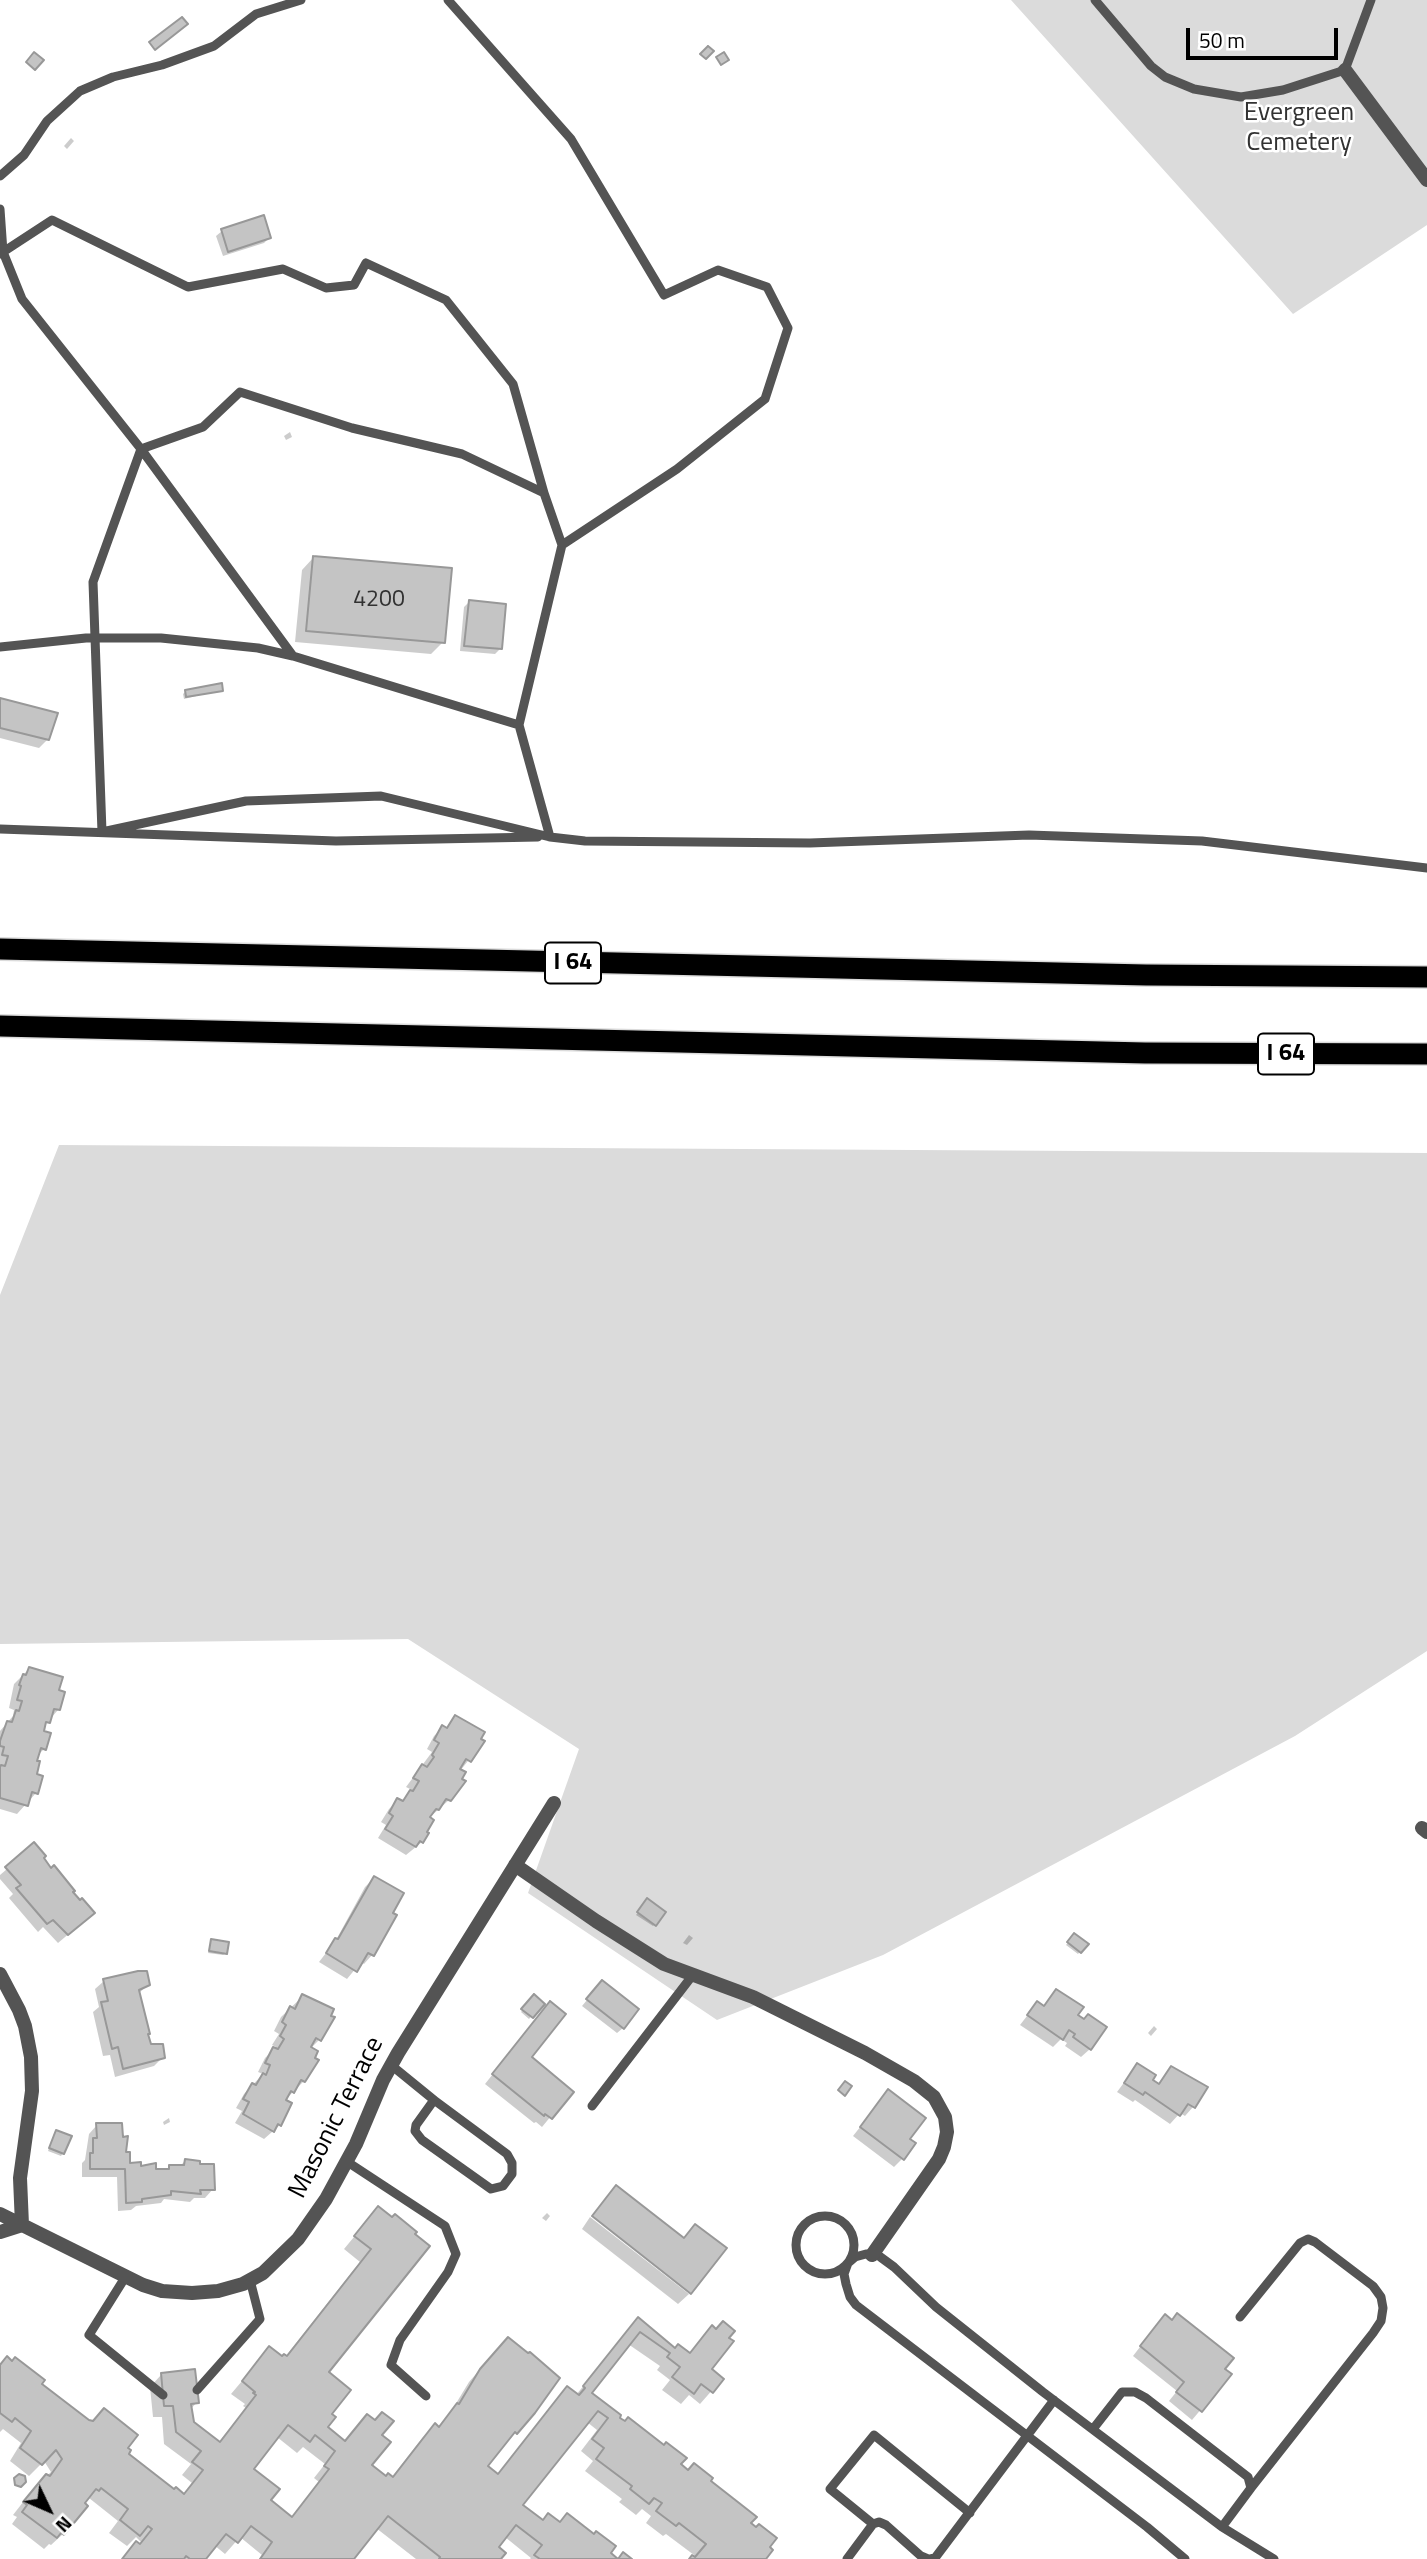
<!DOCTYPE html>
<style>
body{margin:0}
#map{position:relative;width:1427px;height:2559px;overflow:hidden;background:#fff;font-family:"Titillium Web",sans-serif}
canvas{display:block}
.north{position:absolute;left:14px;top:2475px;width:70px;height:70px;-webkit-text-stroke:5px #fff;paint-order:stroke;rotate:134deg;font-size:19px;font-weight:700;line-height:28px;text-align:center;color:#000}
.north::after{content:'';display:block;margin:auto;width:24px;height:32px;background:#000;clip-path:polygon(50% 0,100% 100%,50% 72%,0 100%)}
.scale{position:absolute;left:1186px;top:28px;width:152px;height:32px;box-sizing:border-box;border:4px solid #000;border-top:0;padding-left:9px;font-size:21px;line-height:24px;white-space:nowrap;color:#000;-webkit-text-stroke:5px #fff;paint-order:stroke}
</style>
<div id="map">
<canvas width="1427" height="2559"></canvas>
<div class="north">N</div>
<div class="scale">50 m</div>
</div>
<script>
const g = document.querySelector('canvas').getContext('2d');
g.lineJoin = 'round';
function fill(path, color) { g.fillStyle = color; g.fill(path, 'evenodd'); }
const toPath = rows => new Path2D(rows.map(r => 'M' + r).join(''));
function stroke(path, color, width, dash) { g.strokeStyle = color; g.lineWidth = width; g.lineCap = dash ? 'butt' : 'round'; g.setLineDash(dash || []); g.stroke(path); }
function write(font, color, halo, rows, align = 'center') {
  g.font = font + ' "Titillium Web",sans-serif'; g.lineWidth = 5; g.setLineDash([]); g.textBaseline = 'middle'; g.strokeStyle = halo; g.fillStyle = color; for (const [text, x, y, turn = 0] of rows) {
    g.save(); g.translate(x, y); g.rotate((+turn || 0) * Math.PI / 180); g.textAlign = isNaN(turn) ? turn : align; if (halo) g.strokeText(text, 0, 0); g.fillText(text, 0, 0); g.restore();
  }
}
fill(toPath([
 [1011,0,1427,0,1427,225,1293,314],
 [59,1145,1427,1153,1427,1651,1295,1736,883,1955,717,2020,528,1893,579,1749,408,1639,0,1644,0,1295]
]), '#dbdbdb');
fill(toPath([
 [71,138,74,141,67,149,64,146],
 [222,231,269,238,264,243,223,256,216,236],
 [290,432,292,437,286,440,284,436],
 [313,558,443,642,431,654,295,642,302,570],
 [469,602,500,649,495,654,460,651,464,607],
 [221,690,184,699,183,694,186,691],
 [0,700,48,739,39,748,0,738],
 [29,1669,57,1691,58,1710,43,1727,44,1749,38,1755,35,1775,36,1793,17,1814,0,1809,0,1731,13,1716,14,1710,9,1708,14,1684],
 [455,1717,483,1742,460,1771,449,1800,429,1818,422,1842,406,1855,378,1838,386,1825,381,1822,389,1809,398,1800,401,1802,412,1790,406,1787,432,1752,427,1749,434,1736,443,1727,445,1729],
 [41,1859,71,1892,84,1921,58,1943,43,1927,38,1932,9,1898,13,1894,0,1879,0,1875,7,1869],
 [374,1878,372,1955,364,1964,361,1962,347,1979,319,1962,336,1940,365,1887],
 [645,1903,655,1924,653,1926,636,1915],
 [689,1935,693,1938,687,1945,683,1943],
 [1074,1935,1086,1944,1078,1954,1066,1945],
 [212,1941,226,1953,223,1955,208,1953],
 [104,1981,148,1985,139,1993,149,2046,163,2057,154,2066,115,2077,110,2055,103,2056,93,2012,99,2007,95,1989],
 [597,1988,623,2028,617,2033,582,2006],
 [1056,1991,1076,2016,1090,2049,1081,2057,1065,2046,1067,2043,1061,2039,1053,2047,1020,2025,1037,2003,1043,2007],
 [303,1996,319,2040,310,2049,304,2081,284,2101,280,2125,264,2139,235,2123,242,2111,236,2108,244,2094,263,2074,258,2072,265,2058,276,2047,272,2045,279,2034,274,2031,281,2017],
 [534,1997,542,2004,529,2019,521,2012],
 [542,2012,530,2058,571,2092,542,2127,536,2122,534,2123,485,2084],
 [1154,2026,1157,2029,1151,2036,1148,2033],
 [1137,2065,1157,2085,1171,2068,1206,2088,1193,2107,1185,2116,1180,2113,1170,2124,1135,2100,1133,2102,1117,2092],
 [888,2092,908,2139,902,2159,894,2167,853,2136],
 [169,2118,170,2122,164,2125,163,2122],
 [97,2125,124,2154,129,2164,155,2171,166,2170,170,2166,180,2166,185,2161,213,2189,205,2198,194,2198,190,2202,164,2199,161,2203,136,2206,131,2210,118,2211,117,2177,82,2177,82,2163,85,2160,89,2134],
 [54,2134,63,2153,61,2156,48,2151],
 [378,2208,392,2219,326,2372,330,2414,326,2428,344,2442,367,2416,380,2436,370,2465,385,2478,391,2478,423,2437,435,2426,437,2428,452,2410,469,2382,496,2351,534,2412,486,2466,497,2475,556,2400,568,2388,576,2395,638,2319,674,2350,689,2354,712,2328,710,2369,722,2379,700,2404,689,2395,681,2404,662,2390,670,2380,657,2370,660,2366,628,2344,590,2393,617,2418,688,2472,709,2481,749,2524,763,2559,691,2559,694,2555,666,2534,663,2536,646,2523,651,2516,642,2509,636,2515,619,2502,622,2499,585,2471,593,2461,581,2451,597,2430,587,2422,521,2505,542,2521,616,2559,530,2559,531,2558,505,2537,496,2547,499,2559,416,2559,376,2528,352,2559,259,2559,262,2555,240,2537,225,2554,214,2545,204,2559,122,2559,137,2543,139,2545,141,2542,136,2537,127,2546,109,2533,118,2521,89,2498,63,2534,51,2545,49,2544,44,2549,12,2524,17,2517,13,2515,34,2488,51,2472,44,2461,29,2476,10,2461,21,2443,3,2429,0,2432,0,2366,40,2384,125,2448,126,2454,174,2492,183,2495,192,2483,182,2475,191,2464,164,2444,162,2417,153,2417,150,2387,161,2375,197,2402,190,2410,192,2423,218,2443,246,2408,243,2406,245,2404,231,2394,269,2349,282,2359,285,2357,360,2262,344,2249],
 [277,2437,297,2453,303,2447,325,2464,314,2478,319,2482,291,2518,268,2500,252,2469],
 [547,2213,550,2216,546,2221,542,2218],
 [590,2217,689,2294,678,2304,582,2229],
 [1157,2325,1230,2375,1192,2420,1169,2401,1177,2391,1133,2356]
]), '#0003');
const building = toPath([
 [182,17,188,24,155,50,149,42,182,17],
 [708,46,714,51,706,59,700,54,708,46],
 [34,52,44,60,35,70,26,62,34,52],
 [724,52,729,60,721,65,716,57,724,52],
 [264,215,271,238,228,252,221,229,264,215],
 [313,556,452,568,445,643,306,631,313,556],
 [469,600,506,604,502,649,464,646,469,600],
 [222,683,223,691,186,697,185,690,222,683],
 [0,698,58,713,49,740,0,728,0,698],
 [29,1667,63,1677,59,1690,65,1692,60,1710,54,1709,50,1723,46,1722,44,1731,51,1733,46,1750,41,1748,37,1761,40,1761,37,1774,43,1776,38,1794,32,1792,28,1806,0,1798,0,1767,1,1765,5,1766,8,1756,2,1755,4,1747,0,1746,0,1741,7,1721,12,1722,16,1710,19,1711,22,1701,17,1700,21,1686,19,1685,23,1674,26,1675,29,1667],
 [455,1715,485,1732,481,1739,485,1741,471,1762,466,1759,460,1769,466,1772,462,1779,466,1781,451,1801,446,1799,439,1810,436,1809,430,1817,434,1820,427,1832,429,1833,423,1843,420,1841,416,1847,385,1829,393,1816,389,1813,397,1798,403,1801,410,1790,413,1791,419,1781,413,1778,422,1764,427,1767,434,1757,432,1755,439,1743,434,1740,442,1725,447,1728,455,1715],
 [34,1842,46,1856,44,1858,51,1868,54,1865,75,1891,73,1892,80,1900,82,1898,95,1913,68,1935,53,1920,47,1924,16,1888,21,1885,5,1867,34,1842],
 [374,1876,404,1893,393,1913,397,1915,374,1956,368,1953,357,1972,326,1953,335,1938,338,1939,374,1876],
 [647,1898,666,1912,656,1926,637,1912,647,1898],
 [1074,1933,1089,1944,1081,1953,1067,1942,1074,1933],
 [211,1939,229,1942,227,1954,209,1951,211,1939],
 [138,1971,147,1971,150,1985,139,1990,150,2034,148,2034,151,2044,163,2044,165,2058,123,2069,118,2047,112,2049,101,2002,108,2001,103,1979,138,1971],
 [602,1980,639,2009,624,2029,586,1999,602,1980],
 [1056,1989,1084,2007,1078,2015,1084,2019,1088,2014,1107,2027,1091,2050,1073,2037,1075,2034,1069,2030,1063,2040,1027,2015,1037,2001,1044,2006,1056,1989],
 [302,1994,334,2009,331,2016,335,2017,321,2041,316,2038,311,2047,318,2051,315,2058,319,2060,305,2082,301,2080,294,2093,291,2091,286,2100,292,2103,281,2126,278,2124,274,2132,243,2114,249,2102,243,2099,252,2083,256,2085,263,2073,266,2075,270,2065,265,2063,273,2047,278,2049,284,2039,280,2036,286,2025,282,2022,290,2006,295,2009,302,1994],
 [534,1994,545,2004,533,2018,521,2009,534,1994],
 [550,2001,566,2014,532,2057,574,2092,552,2119,545,2114,544,2116,492,2074,550,2001],
 [1137,2063,1156,2075,1153,2080,1159,2084,1171,2066,1208,2087,1195,2108,1188,2104,1180,2116,1145,2092,1143,2095,1124,2083,1137,2063],
 [845,2081,852,2086,845,2096,838,2090,845,2081],
 [888,2089,926,2118,910,2139,916,2143,904,2160,860,2127,888,2089],
 [96,2123,122,2123,123,2137,128,2136,126,2152,130,2152,130,2163,141,2162,141,2166,156,2163,156,2169,169,2169,169,2165,184,2165,185,2159,200,2161,200,2164,214,2164,215,2190,200,2190,201,2194,171,2191,171,2195,142,2199,142,2202,126,2203,125,2169,90,2169,90,2153,93,2153,93,2138,97,2138,96,2123],
 [56,2130,72,2136,64,2154,49,2148,56,2130],
 [616,2185,684,2238,695,2224,727,2248,691,2294,592,2216,616,2185],
 [378,2206,392,2217,395,2214,417,2232,415,2234,430,2246,329,2372,351,2390,332,2414,336,2417,328,2427,345,2441,367,2414,375,2420,382,2412,394,2421,382,2435,391,2442,372,2465,386,2476,388,2473,393,2477,435,2423,439,2427,457,2403,459,2404,480,2369,508,2337,528,2353,530,2352,560,2378,535,2413,517,2434,515,2432,488,2466,498,2474,567,2386,579,2395,585,2388,583,2386,638,2317,675,2348,678,2344,690,2353,712,2325,716,2329,723,2321,735,2331,729,2338,734,2341,712,2369,724,2379,713,2393,701,2384,694,2394,672,2377,680,2367,667,2357,670,2353,640,2332,592,2393,621,2415,620,2418,625,2421,628,2417,664,2445,666,2442,687,2458,681,2464,688,2470,694,2463,713,2478,711,2481,757,2517,751,2523,756,2527,759,2524,777,2538,770,2547,773,2550,766,2559,689,2559,692,2555,695,2557,706,2544,679,2523,676,2526,656,2511,662,2503,654,2498,649,2504,630,2489,632,2486,596,2459,604,2448,592,2439,608,2418,598,2411,523,2505,543,2520,548,2513,560,2522,567,2513,594,2534,596,2531,616,2546,611,2553,618,2559,623,2552,632,2559,540,2559,534,2555,542,2545,516,2525,499,2547,506,2553,501,2559,439,2559,440,2557,388,2516,354,2559,260,2559,272,2542,251,2526,238,2543,226,2534,206,2559,190,2559,186,2556,184,2559,122,2559,136,2541,140,2544,152,2529,148,2526,140,2536,120,2520,128,2509,101,2488,99,2491,96,2489,85,2503,88,2506,64,2535,61,2533,57,2538,22,2512,27,2505,23,2502,46,2474,50,2476,62,2459,56,2450,42,2465,20,2448,31,2431,15,2418,12,2422,0,2413,0,2365,7,2356,12,2361,15,2357,45,2380,42,2384,89,2420,93,2421,104,2408,138,2435,128,2448,131,2450,129,2454,174,2489,176,2487,184,2494,203,2470,192,2462,201,2451,176,2432,173,2406,164,2406,161,2373,195,2369,199,2403,191,2404,194,2422,220,2442,256,2395,253,2393,255,2392,242,2381,269,2346,282,2356,284,2354,287,2356,371,2249,354,2236,378,2206],
 [288,2425,310,2442,315,2435,335,2451,324,2466,329,2469,292,2517,271,2500,280,2489,254,2469,288,2425],
 [1177,2313,1234,2358,1225,2369,1232,2374,1202,2412,1176,2392,1184,2382,1140,2346,1165,2314,1172,2320,1177,2313],
 [19,2474,25,2476,26,2482,21,2487,15,2485,14,2478,19,2474]
]);
fill(building, '#c4c4c4');
stroke(building, '#989898', 2);
const highway = toPath([
 [0,949,1146,975,1427,977],
 [0,1026,1145,1053,1427,1054]
]);
stroke(highway, '#dbdbdb', 24);
stroke(toPath([
 [448,0,571,139,664,295,718,270,767,287,788,328,765,399,677,469,562,545],
 [1095,0,1151,66,1165,77,1194,89,1241,97,1283,90,1345,70,1371,0],
 [0,176,24,155,47,121,80,91,113,77,162,65,214,46,256,14,301,0],
 [0,209,3,252,52,220,188,287,283,269,326,288,354,285,366,263,446,300,513,384,544,493],
 [0,254,3,252,22,299,141,449,203,427,240,392,352,428,462,454,544,493,562,545,519,725],
 [141,449,93,582,102,832,246,801,381,796,550,837],
 [141,449,293,656],
 [0,647,86,638,161,638,258,648,293,656,519,725,550,837,585,841,810,843,1029,835,1202,841,1427,868],
 [0,829,336,841,538,837],
 [391,2065,434,2100,507,2154,512,2163,512,2174,503,2186,491,2189,422,2140,415,2131,416,2125,434,2100],
 [592,2106,692,1976],
 [346,2161,445,2226,456,2254,448,2272,400,2340,391,2365,426,2396],
 '796 2245a29 29 0 1 1 58 0a29 29 0 1 1-58 0Z',
 [126,2276,89,2335,163,2395],
 [1240,2317,1300,2243,1308,2239,1315,2242,1373,2286,1381,2297,1383,2308,1381,2321,1373,2333,1251,2488],
 [197,2390,260,2319,250,2280],
 [1093,2429,1122,2392,1135,2392,1146,2398,1248,2477,1251,2488,1222,2527],
 [873,2524,830,2489,874,2435,970,2513],
 [847,2559,873,2524,879,2522,886,2525,921,2556,928,2559],
 [930,2559,935,2558,1054,2400],
 [1185,2559,1147,2527,856,2305,850,2297,846,2284,844,2274,848,2263,855,2257,866,2254,879,2256,894,2267,936,2307,1043,2392,1222,2527,1274,2559]
]), '#545454', 9);
stroke(toPath([
 [1345,70,1427,180],
 [1422,1828,1427,1832],
 [515,1865,596,1921,664,1964,753,1997,865,2053,914,2081,934,2097,945,2117,947,2132,944,2147,939,2159,872,2255],
 [0,1974,19,2010,25,2026,31,2057,32,2091,20,2178,22,2225],
 [0,2214,143,2285,162,2291,192,2293,218,2291,243,2284,263,2273,298,2239,326,2199,356,2144,383,2080,398,2053,554,1803],
 [0,2232,22,2225]
]), '#545454', 14);
stroke(highway, '#000', 21);
write('23px', '#313131', null, [
 ["4200",379,600]
]);
for (const [x, y, w] of [
 [573,963,56],
 [1286,1054,56]
]) { const box = new Path2D(); box.roundRect(x - w / 2, y - 20.5, w, 41, 5); g.fillStyle = '#fff'; g.fill(box); stroke(box, '#000', 2); }
write('bold 24px', '#000', null, [
 ["I 64",573,963],
 ["I 64",1286,1054]
]);
write('26px', '#323232', '#fff', [
 ["Evergreen",1299,114],
 ["Cemetery",1299,144]
]);
write('26px', '#000', '#fff', [
 ["Masonic Terrace",337,2118,-63]
]);
</script>
